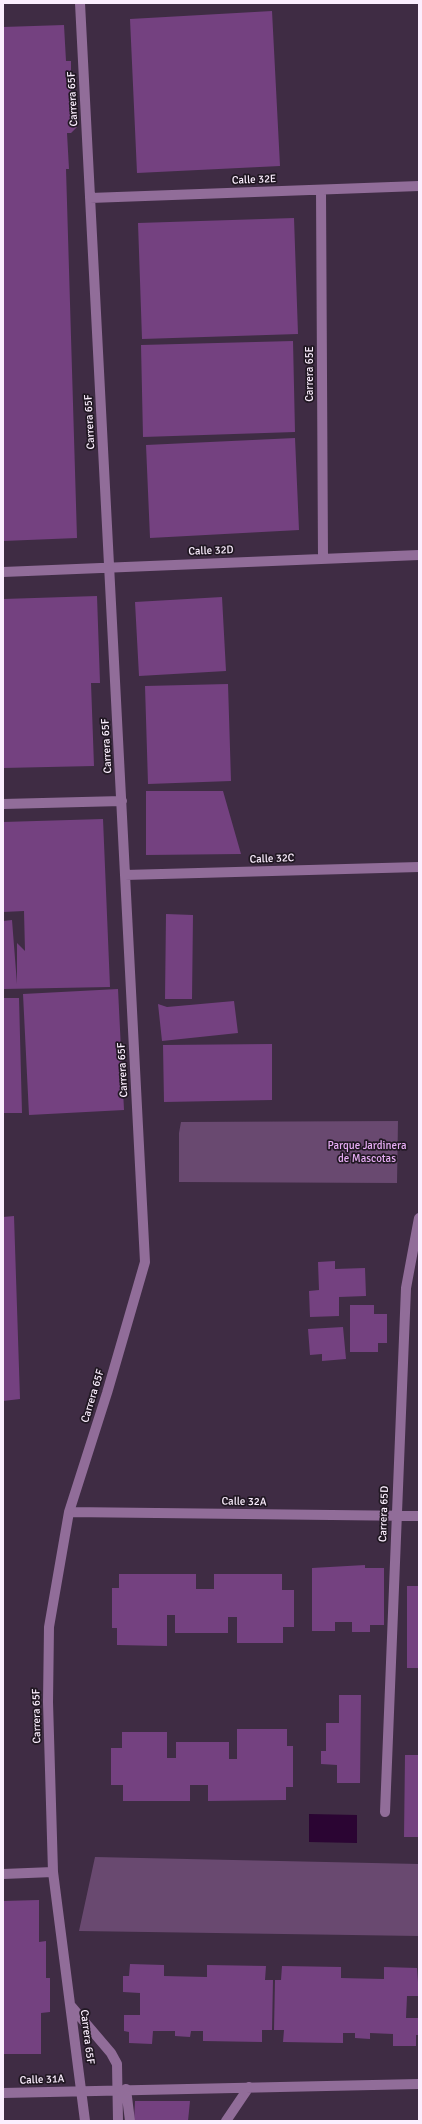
<!DOCTYPE html>
<style>
body{margin:0}
#map{position:relative;width:422px;height:2124px;overflow:hidden;background:#3f2c44;font-family:Signika,sans-serif}
canvas{display:block}
.frame{position:absolute;inset:0;border:4px solid #fbeefe;pointer-events:none}
</style>
<div id="map">
<canvas width="422" height="2124"></canvas>
<div class="frame"></div>
</div>
<script>
const g = document.querySelector('canvas').getContext('2d');
g.lineJoin = 'round';
function fill(path, color) { g.fillStyle = color; g.fill(path, 'evenodd'); }
const toPath = rows => new Path2D(rows.map(r => 'M' + r).join(''));
function stroke(path, color, width, dash) { g.strokeStyle = color; g.lineWidth = width; g.lineCap = dash ? 'butt' : 'round'; g.setLineDash(dash || []); g.stroke(path); }
function write(font, color, halo, rows, align = 'center') {
  g.font = font + ' Signika,sans-serif'; g.lineWidth = 3.5; g.setLineDash([]); g.textBaseline = 'middle'; g.strokeStyle = halo; g.fillStyle = color; for (const [text, x, y, turn = 0] of rows) {
    g.save(); g.translate(x, y); g.rotate((+turn || 0) * Math.PI / 180); g.textAlign = isNaN(turn) ? turn : align; if (halo) g.strokeText(text, 0, 0); g.fillText(text, 0, 0); g.restore();
  }
}
fill(toPath([
 [398,1121,397,1183,179,1182,179,1133,181,1122],
 [95,1857,419,1864,419,1936,79,1931]
]), '#694970');
fill(toPath([
 [309,1814,357,1815,357,1843,309,1842]
]), '#2b0533');
fill(toPath([
 [272,11,280,166,137,173,130,19],
 [64,25,66,61,71,61,71,95,77,99,77,127,71,133,67,133,69,169,66,169,77,538,3,541,3,27],
 [294,218,298,334,142,339,138,223],
 [293,341,295,432,143,437,141,345],
 [295,438,299,530,150,538,146,445],
 [97,596,100,683,91,683,94,766,3,768,3,599],
 [222,597,226,671,139,676,135,602],
 [228,684,231,781,148,784,145,686],
 [146,791,223,791,241,854,146,855],
 [103,819,110,987,3,989,3,921,12,920,17,984,17,943,25,951,24,911,3,912,3,822],
 [166,914,193,915,192,999,165,999],
 [118,989,124,1110,29,1115,23,994],
 [3,998,19,998,22,1113,3,1113],
 [234,1001,238,1033,162,1041,158,1004,167,1007],
 [272,1044,272,1100,164,1102,163,1045],
 [14,1216,20,1399,3,1401,3,1217],
 [335,1261,335,1269,365,1268,366,1296,339,1297,339,1316,310,1317,309,1291,319,1290,318,1262],
 [350,1305,374,1305,374,1314,387,1314,387,1343,378,1343,378,1352,350,1352],
 [343,1327,346,1359,322,1361,322,1354,310,1355,308,1329],
 [365,1565,365,1568,384,1568,384,1625,370,1625,370,1632,352,1632,352,1622,335,1622,335,1631,312,1631,312,1568],
 [119,1574,196,1574,196,1589,214,1589,214,1574,282,1574,282,1590,294,1590,294,1627,283,1627,283,1643,237,1643,237,1617,228,1617,228,1633,175,1633,175,1615,167,1615,167,1646,117,1645,117,1628,112,1628,112,1588,119,1588],
 [407,1586,419,1586,419,1668,407,1668],
 [339,1695,361,1695,360,1783,337,1783,337,1765,321,1764,321,1751,326,1751,326,1723,339,1723],
 [237,1729,287,1729,287,1746,293,1746,293,1787,286,1787,286,1800,208,1801,208,1785,190,1785,190,1801,123,1801,123,1785,111,1785,111,1748,122,1748,122,1732,167,1732,167,1758,176,1758,176,1742,229,1742,229,1759,237,1759],
 [405,1755,419,1755,419,1837,404,1837],
 [39,1900,39,1942,46,1941,46,1978,50,1978,50,2012,41,2013,41,2054,3,2054,3,1901],
 [130,1964,164,1965,164,1976,207,1977,207,1965,266,1966,265,1980,273,1980,272,2030,262,2030,262,2042,203,2041,203,2031,191,2031,190,2037,175,2036,175,2031,153,2031,152,2044,129,2043,129,2032,124,2031,124,2015,140,2015,140,1993,123,1992,123,1976,129,1976],
 [282,1966,341,1967,341,1978,384,1979,384,1967,417,1968,419,1996,407,1996,406,2018,419,2018,419,2035,416,2035,416,2046,393,2046,393,2034,370,2033,370,2039,355,2038,355,2033,343,2033,343,2043,283,2042,284,2030,274,2030,275,1980,281,1980],
 [135,2101,190,2101,188,2121,134,2121]
]), '#744180');
stroke(toPath([
 [80,3,145,1262,107,1393,69,1512,49,1627,48,1702,53,1872,85,2121],
 [321,190,323,559],
 [90,198,419,186],
 [3,572,419,555],
 [3,804,122,801],
 [125,875,419,867],
 [69,1512,419,1516],
 [385,1812,406,1288,419,1218],
 [3,1874,53,1872],
 [71,2006,111,2053,117,2064,118,2121],
 [126,2089,130,2121],
 [3,2093,419,2084],
 [226,2121,249,2087]
]), '#916d99', 10);
write('11px', '#fbeefe', '#211823', [
 ["Carrera 65F",73,99,-93],
 ["Calle 32E",254,180,-2],
 ["Carrera 65E",310,374,-90],
 ["Carrera 65F",90,422,-93],
 ["Calle 32D",211,551,-2],
 ["Carrera 65F",107,746,-93],
 ["Calle 32C",272,859,-2],
 ["Carrera 65F",123,1070,-93],
 ["Carrera 65F",93,1396,-73],
 ["Calle 32A",244,1502,1],
 ["Carrera 65D",384,1514,-88],
 ["Carrera 65F",37,1716,-91],
 ["Carrera 65F",87,2037,83],
 ["Calle 31A",42,2080,-2]
]);
write('11px', '#e7adf4', '#211823', [
 ["Parque Jardinera",367,1146],
 ["de Mascotas",367,1159]
]);
</script>
